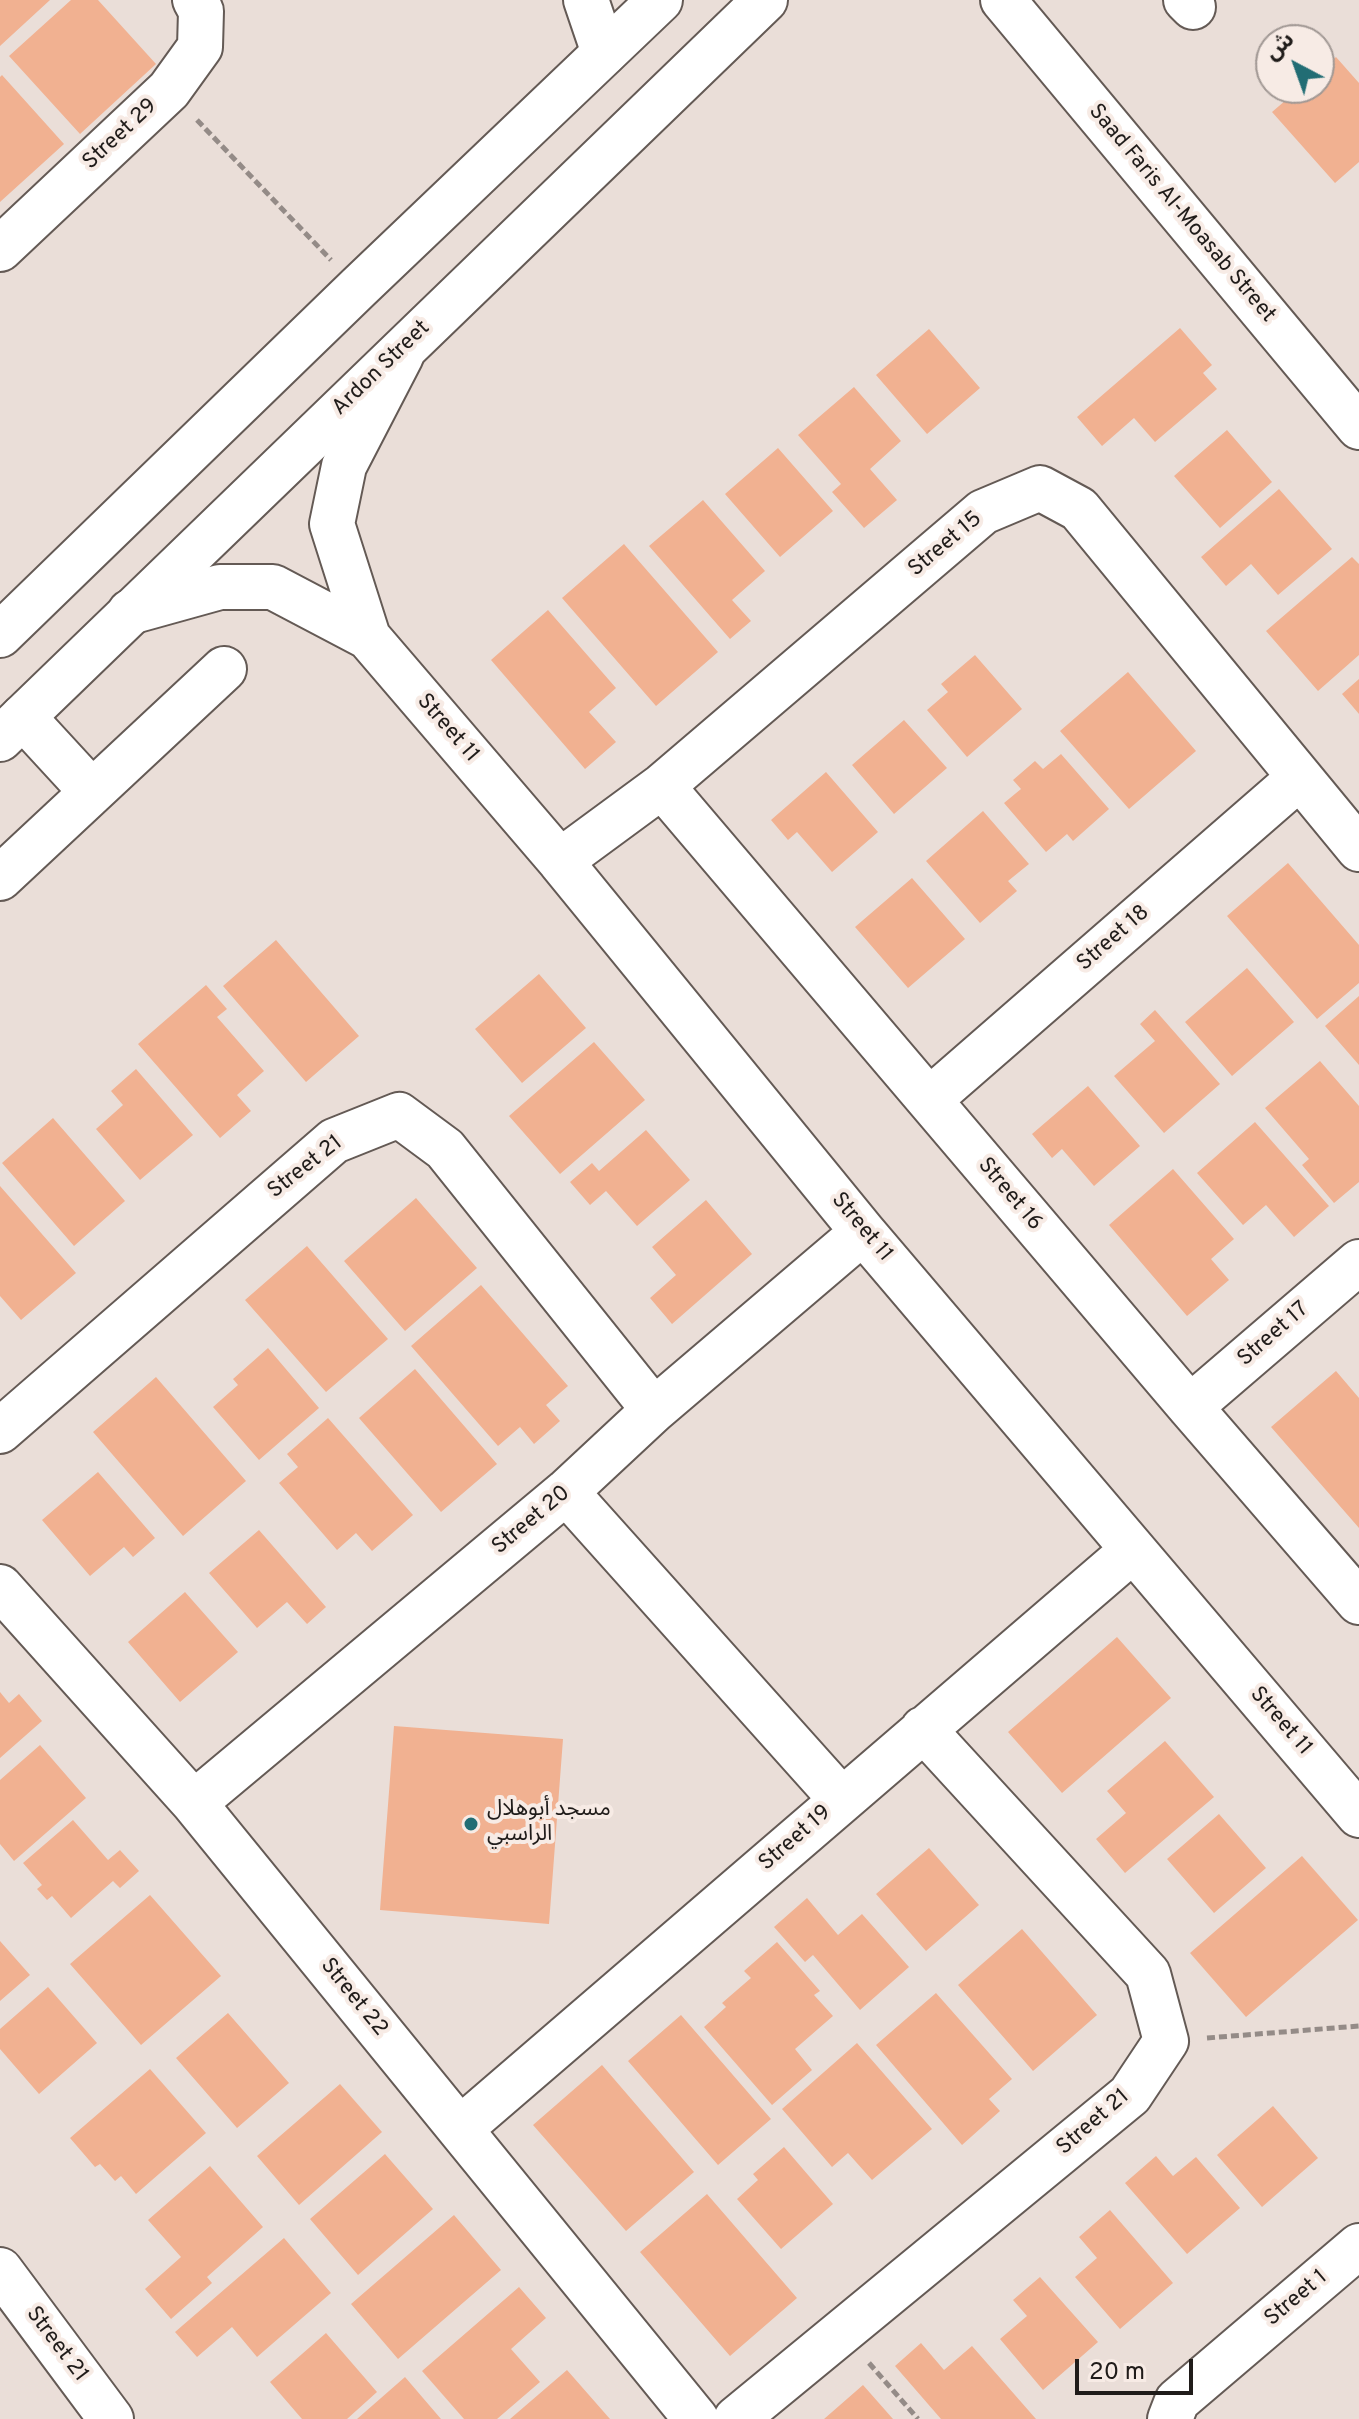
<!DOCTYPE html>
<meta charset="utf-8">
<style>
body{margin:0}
#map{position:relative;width:1359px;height:2419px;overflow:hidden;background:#eaded8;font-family:Overpass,"Noto Sans Arabic",sans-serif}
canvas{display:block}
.north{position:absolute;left:1255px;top:24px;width:80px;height:80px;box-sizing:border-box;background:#f7ebe5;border:2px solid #a19894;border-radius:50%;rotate:319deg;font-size:22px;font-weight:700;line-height:32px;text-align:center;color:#201c1a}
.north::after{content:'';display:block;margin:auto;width:28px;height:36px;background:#226d74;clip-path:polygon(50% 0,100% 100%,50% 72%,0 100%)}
.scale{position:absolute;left:1075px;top:2359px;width:118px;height:36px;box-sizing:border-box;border:4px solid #201c1a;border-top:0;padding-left:10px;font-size:24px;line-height:28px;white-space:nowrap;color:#201c1a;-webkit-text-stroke:6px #f7ebe5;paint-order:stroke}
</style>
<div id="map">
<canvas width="1359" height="2419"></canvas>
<div class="north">ش</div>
<div class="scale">20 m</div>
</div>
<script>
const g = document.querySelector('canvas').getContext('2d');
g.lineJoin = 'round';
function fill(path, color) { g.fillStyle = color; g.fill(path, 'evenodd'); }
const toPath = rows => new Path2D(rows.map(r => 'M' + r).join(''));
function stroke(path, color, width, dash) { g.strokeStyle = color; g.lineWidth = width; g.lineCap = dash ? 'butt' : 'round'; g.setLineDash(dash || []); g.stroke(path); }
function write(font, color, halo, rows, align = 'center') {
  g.font = font + ' Overpass,"Noto Sans Arabic",sans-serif'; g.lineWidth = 8; g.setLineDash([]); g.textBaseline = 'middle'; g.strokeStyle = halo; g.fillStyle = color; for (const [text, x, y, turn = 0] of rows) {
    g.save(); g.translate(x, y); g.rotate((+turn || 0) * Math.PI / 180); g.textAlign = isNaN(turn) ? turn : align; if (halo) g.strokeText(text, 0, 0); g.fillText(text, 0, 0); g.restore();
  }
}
fill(toPath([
 [0,0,50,0,0,46],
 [71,0,98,0,156,64,80,134,9,56],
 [1336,57,1359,83,1359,162,1335,183,1272,112,1300,88,1319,88,1319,71],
 [2,75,64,144,0,202,0,77],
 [1180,328,1212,365,1203,373,1217,389,1155,442,1134,418,1102,446,1077,417],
 [929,329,980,388,927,434,876,375],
 [854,387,901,441,870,469,897,500,864,528,832,492,841,484,798,435],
 [1227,430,1272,482,1220,528,1174,476],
 [778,448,833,511,780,557,725,494],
 [1279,489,1332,549,1278,595,1251,564,1226,586,1201,557],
 [703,500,765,571,732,600,751,621,730,639,649,546],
 [624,544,718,652,656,706,562,598],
 [1352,557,1359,564,1359,655,1318,691,1266,631],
 [548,610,616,688,589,712,616,742,585,769,491,660],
 [975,655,1022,709,967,757,927,710,948,692,941,684],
 [1128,672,1196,751,1129,809,1060,731],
 [1359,679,1359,714,1342,694],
 [904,720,947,768,894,814,852,765],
 [1061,754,1109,809,1073,841,1067,834,1046,852,1004,803,1021,789,1013,780,1035,761,1043,769],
 [826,772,878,832,832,872,797,832,788,840,771,820],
 [983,811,1029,864,1008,881,1017,891,980,923,926,861],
 [1288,863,1359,945,1359,983,1317,1019,1227,916],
 [912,878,965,939,908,988,855,927],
 [276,940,359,1036,306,1082,223,986],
 [1247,968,1294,1022,1232,1076,1185,1022],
 [539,974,586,1028,522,1083,475,1029],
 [206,985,227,1009,217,1017,264,1071,237,1095,251,1111,220,1138,138,1044],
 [1359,996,1359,1065,1325,1026],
 [1155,1010,1220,1084,1164,1133,1114,1076,1155,1041,1140,1024],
 [594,1042,645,1100,560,1174,509,1116],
 [1320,1061,1359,1106,1359,1182,1334,1203,1302,1165,1309,1159,1265,1108],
 [136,1069,193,1135,140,1180,96,1129,123,1105,111,1091],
 [1088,1086,1140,1146,1094,1186,1062,1149,1052,1158,1032,1134],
 [53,1118,125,1201,74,1246,2,1163],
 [1255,1122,1329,1206,1294,1237,1266,1205,1243,1225,1197,1173],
 [646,1130,690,1180,637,1226,606,1191,590,1205,570,1182,592,1163,599,1171],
 [1173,1169,1234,1239,1211,1259,1229,1280,1187,1316,1109,1225],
 [0,1186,76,1273,21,1320,0,1296],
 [416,1198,477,1268,405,1331,344,1261],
 [706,1200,752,1254,672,1324,650,1298,676,1275,652,1247],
 [307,1246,388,1339,326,1392,245,1300],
 [481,1285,568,1386,546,1405,560,1421,534,1444,520,1427,498,1446,411,1346],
 [268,1348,319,1408,259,1460,213,1407,238,1385,233,1379],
 [415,1369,497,1464,441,1512,359,1418],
 [1336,1371,1359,1398,1359,1528,1271,1427],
 [156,1377,246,1481,183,1536,93,1432],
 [328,1418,413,1515,372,1551,356,1533,337,1550,279,1483,298,1467,287,1454],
 [98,1472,155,1538,133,1557,124,1547,90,1576,42,1520],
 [259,1530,326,1607,307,1624,287,1602,257,1628,209,1573],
 [185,1592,238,1652,180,1702,128,1642],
 [1117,1637,1171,1698,1062,1793,1008,1732],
 [0,1692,9,1703,19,1694,42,1721,0,1758],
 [394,1726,563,1739,549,1924,380,1910],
 [1165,1741,1214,1797,1125,1873,1096,1839,1126,1813,1107,1791],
 [40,1745,86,1798,14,1861,0,1844,0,1780],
 [1219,1814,1266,1868,1214,1913,1167,1859],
 [73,1820,108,1860,120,1850,139,1871,120,1888,113,1881,71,1918,52,1896,47,1900,37,1889,42,1885,23,1863],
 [929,1848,979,1905,926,1951,876,1894],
 [1302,1856,1358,1920,1246,2017,1190,1953],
 [150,1895,221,1976,141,2045,70,1964],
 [807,1898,838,1935,862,1914,909,1967,860,2010,813,1955,805,1962,774,1927],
 [1022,1929,1097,2015,1033,2071,958,1985],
 [0,1941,30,1975,0,2001],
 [777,1942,820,1991,814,1995,833,2016,795,2049,812,2070,772,2105,704,2027,726,2007,722,2003,751,1978,744,1971],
 [48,1987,97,2043,39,2094,0,2049,0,2029],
 [936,1993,1012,2079,989,2099,1000,2111,962,2145,876,2045],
 [228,2013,289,2083,237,2128,176,2058],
 [681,2015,771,2119,718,2165,628,2061],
 [857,2043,932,2129,872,2180,848,2153,832,2167,782,2109],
 [602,2065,694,2172,626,2231,533,2125],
 [150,2069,206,2133,136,2194,121,2176,115,2181,100,2164,95,2167,70,2138],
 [340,2084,382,2132,299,2205,257,2156],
 [1273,2106,1318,2158,1262,2207,1217,2155],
 [784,2147,833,2204,781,2249,737,2199,758,2180,753,2174],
 [385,2154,433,2209,358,2275,310,2219],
 [1156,2156,1173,2176,1196,2157,1240,2208,1187,2254,1125,2183],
 [210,2166,263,2227,207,2277,212,2283,171,2319,145,2289,181,2257,148,2220],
 [707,2194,797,2298,730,2356,640,2252],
 [1110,2210,1173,2283,1120,2329,1075,2277,1097,2258,1079,2237],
 [454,2215,501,2270,398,2359,351,2304],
 [284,2238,331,2293,257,2357,232,2327,197,2357,175,2332],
 [1040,2277,1098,2342,1043,2390,1000,2339,1027,2316,1013,2300],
 [519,2287,546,2318,511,2349,540,2382,497,2419,464,2419,422,2371],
 [326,2333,377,2392,347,2419,302,2419,270,2382],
 [921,2343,944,2370,972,2346,1036,2419,941,2419,895,2366],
 [567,2370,610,2419,510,2419],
 [405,2377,441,2419,357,2419],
 [863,2385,893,2419,824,2419]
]), '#f1b191');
const minor = toPath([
 [586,0,604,53],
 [1003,0,1359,427],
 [1186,0,1193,7],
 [0,249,169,90,200,47,201,11,195,0],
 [130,612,220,587,273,587,368,637,560,861,863,1232,1359,1815],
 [368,637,332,524,344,466,401,356],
 [23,717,92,792],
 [662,786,1190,1407,1359,1602],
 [560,861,662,786,983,512,1040,488,1079,509,1359,849],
 [0,878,224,669],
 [929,1100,1299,778],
 [1190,1407,1359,1262],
 [0,1431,334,1141,399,1115,445,1149,654,1410],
 [566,1492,841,1799],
 [0,1587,194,1803,696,2419],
 [194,1803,566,1492,654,1410,863,1232],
 [460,2129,1133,1550],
 [0,2270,111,2419],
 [736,2419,1130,2095,1166,2041,1148,1974,923,1729],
 [1170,2419,1177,2401,1359,2246]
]);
const major = toPath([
 [0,635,358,288,660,0],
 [0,739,765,0]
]);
stroke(minor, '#645a55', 48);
stroke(major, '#645a55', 48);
stroke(toPath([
 [197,120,331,260],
 [1207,2038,1359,2026],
 [869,2363,918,2419]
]), '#948b87', 5, [8, 4]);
stroke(minor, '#fff', 44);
stroke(major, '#fff', 44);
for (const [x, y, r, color] of [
 [471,1824,8,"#226d74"]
]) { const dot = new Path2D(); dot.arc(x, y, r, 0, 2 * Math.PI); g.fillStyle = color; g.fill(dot); stroke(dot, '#f7ebe5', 3); }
write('22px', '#201c1a', '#f7ebe5', [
 ["Street 29",121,135,-43],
 ["Saad Faris Al-Moasab Street",1181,214,50],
 ["Ardon Street",382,369,-44],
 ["Street 15",946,545,-40],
 ["Street 11",447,729,49],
 ["Street 18",1114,939,-41],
 ["Street 21",306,1168,-38],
 ["Street 16",1009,1195,50],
 ["Street 11",861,1228,50],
 ["Street 17",1274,1335,-41],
 ["Street 20",532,1521,-40],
 ["Street 11",1280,1722,49],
 ["Street 19",796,1839,-41],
 ["Street 22",353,1998,51],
 ["Street 21",1094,2123,-41],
 ["Street 1",1297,2299,-40],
 ["Street 21",56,2345,53]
]);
write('22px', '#201c1a', '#f7ebe5', [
 ["مسجد أبوهلال",487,1811],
 ["الراسبي",487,1836]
], 'left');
</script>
